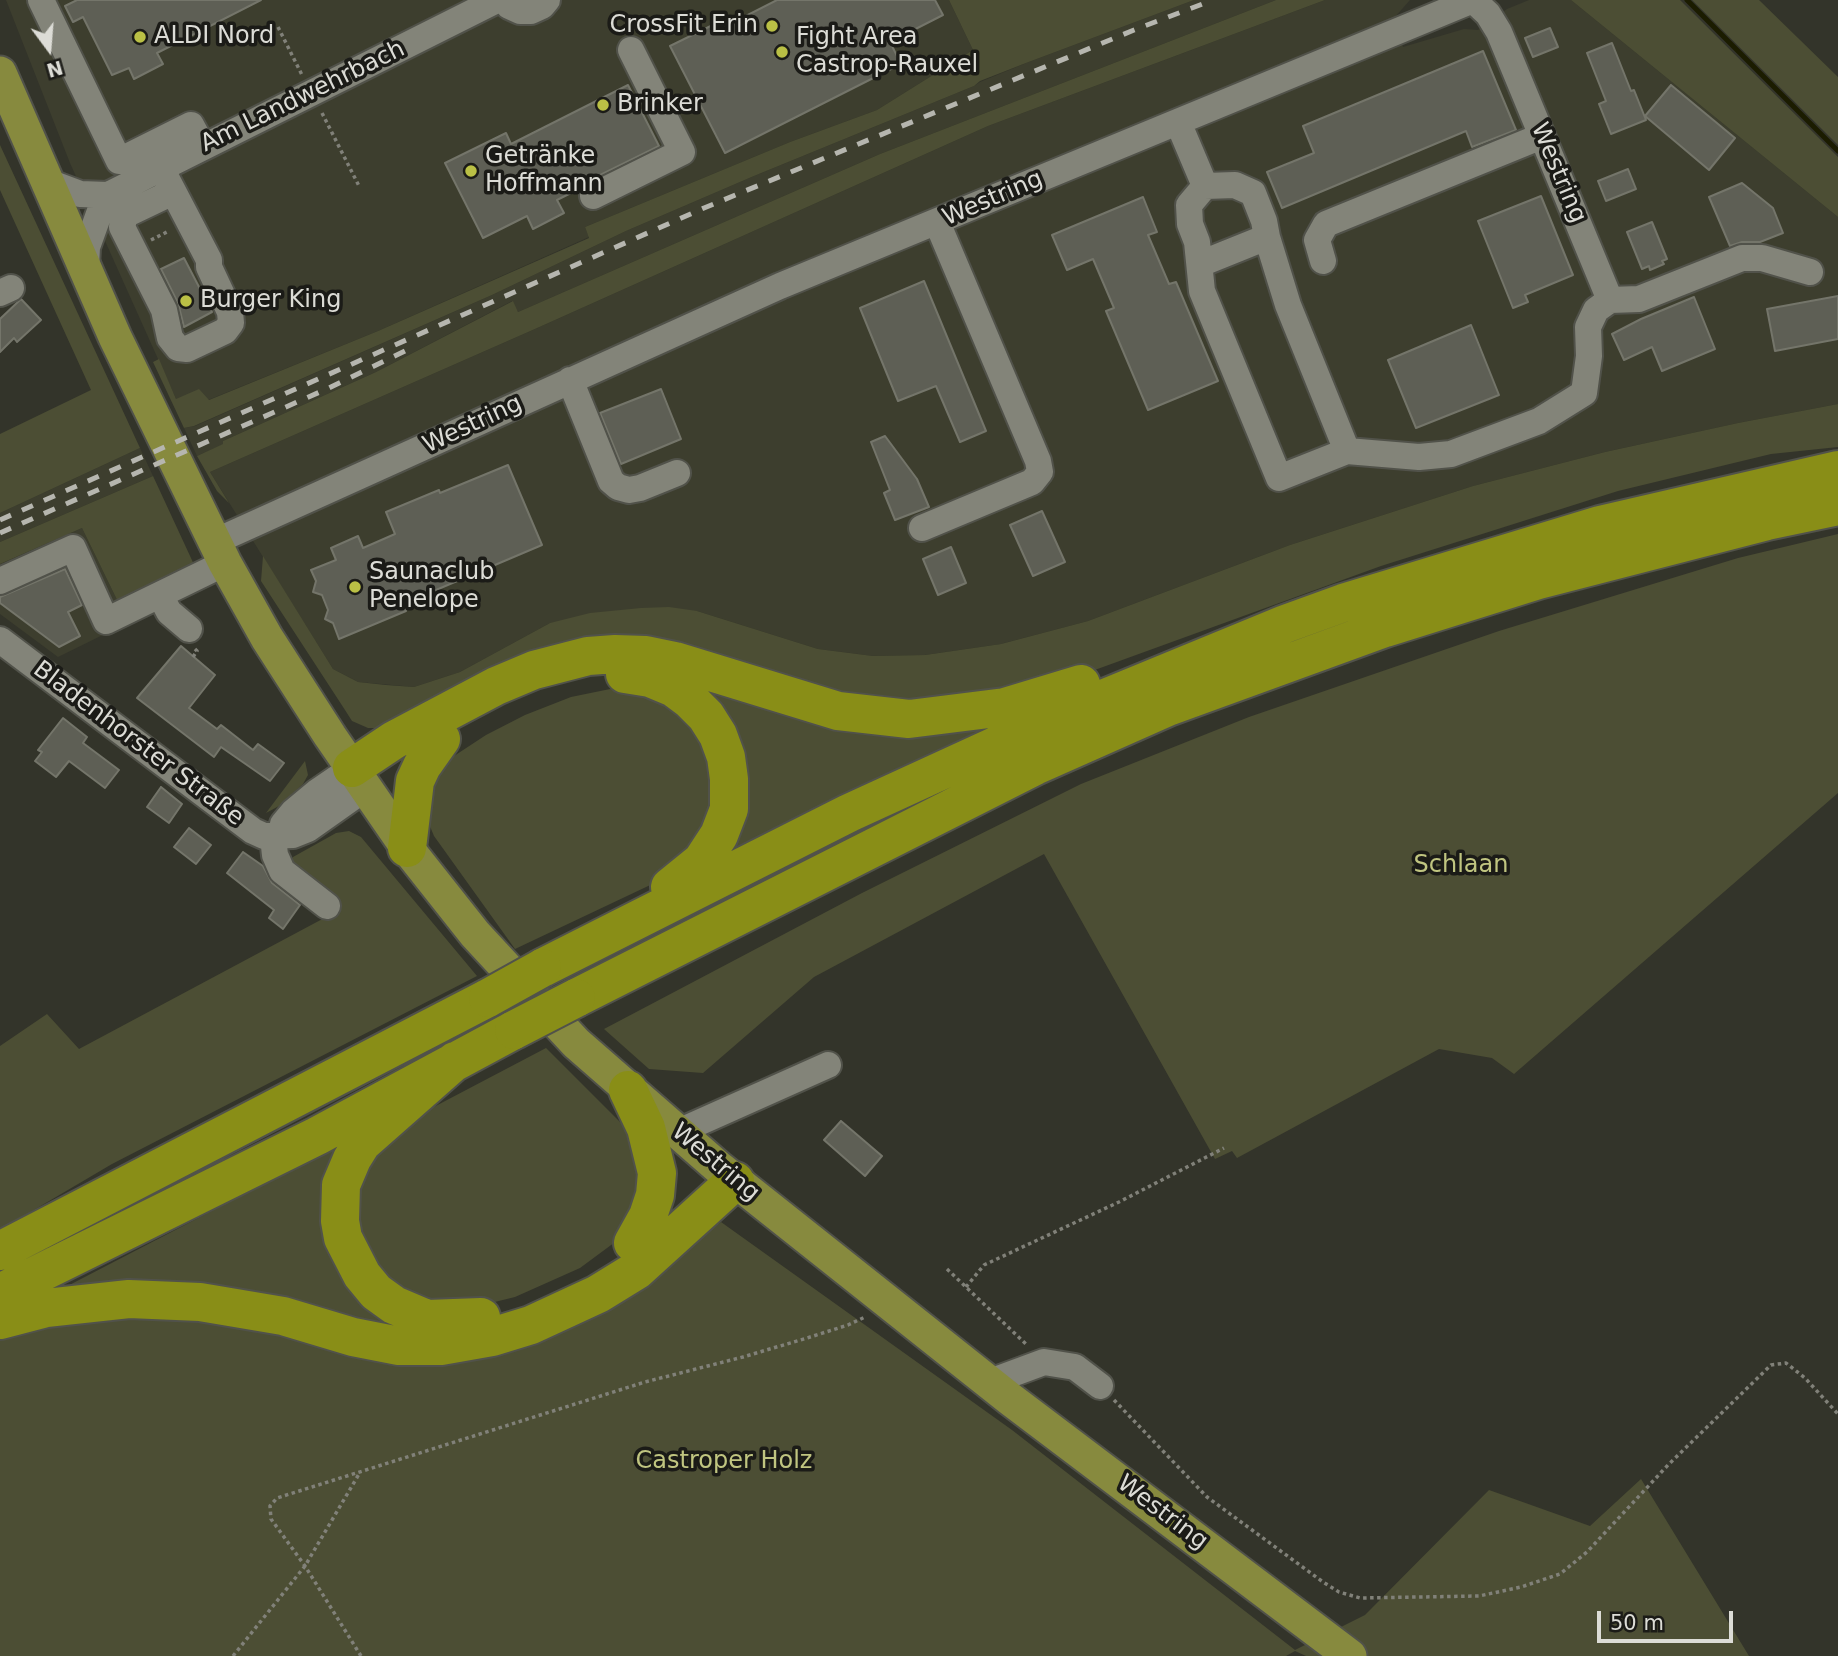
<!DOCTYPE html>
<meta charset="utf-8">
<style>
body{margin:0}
#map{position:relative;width:1838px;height:1656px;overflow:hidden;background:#33342a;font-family:"DejaVu Sans",sans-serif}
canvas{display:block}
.north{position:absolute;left:14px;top:14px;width:70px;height:70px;-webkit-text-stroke:5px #1b1b17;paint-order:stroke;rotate:164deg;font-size:19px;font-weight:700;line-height:28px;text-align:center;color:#dcdcd6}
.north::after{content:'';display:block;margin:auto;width:24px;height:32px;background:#dcdcd6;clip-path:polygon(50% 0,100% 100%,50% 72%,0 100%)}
.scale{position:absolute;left:1597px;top:1611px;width:136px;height:32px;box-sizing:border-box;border:4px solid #dcdcd6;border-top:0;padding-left:9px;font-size:21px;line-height:24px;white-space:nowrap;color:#dcdcd6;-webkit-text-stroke:5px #1b1b17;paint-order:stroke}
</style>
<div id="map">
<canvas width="1838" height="1656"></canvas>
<div class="north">N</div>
<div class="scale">50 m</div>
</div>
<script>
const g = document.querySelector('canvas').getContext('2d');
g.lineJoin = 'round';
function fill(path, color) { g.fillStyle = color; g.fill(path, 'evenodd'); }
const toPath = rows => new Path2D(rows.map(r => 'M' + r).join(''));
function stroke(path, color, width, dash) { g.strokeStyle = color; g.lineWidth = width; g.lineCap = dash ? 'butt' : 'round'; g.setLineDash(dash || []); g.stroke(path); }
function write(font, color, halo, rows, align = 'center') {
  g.font = font + ' "DejaVu Sans",sans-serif'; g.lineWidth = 7; g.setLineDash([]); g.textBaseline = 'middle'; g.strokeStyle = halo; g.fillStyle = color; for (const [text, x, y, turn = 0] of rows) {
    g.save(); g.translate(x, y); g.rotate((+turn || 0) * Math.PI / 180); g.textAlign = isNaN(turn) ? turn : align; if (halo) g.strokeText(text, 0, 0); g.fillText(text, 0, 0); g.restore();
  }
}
fill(toPath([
 [6,0,949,0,973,50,877,110,790,142,585,227,589,237,378,331,208,400,176,399,70,163],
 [1194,0,1276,0,880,154,518,312,512,301,376,372,223,441,224,444,197,456,184,428,195,426,492,295,626,231,754,176,974,86,980,82,1026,63],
 [1325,0,1410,0,1395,17,1403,47,1464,29,1478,30,1507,9,1529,0,1571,0,1838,217,1838,404,1738,423,1605,452,1473,486,1290,545,1088,621,1001,644,925,655,873,656,818,649,697,611,550,623,460,672,414,687,358,682,333,669,210,472,535,329,988,126],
 [140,448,153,476,0,542,0,513],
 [82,528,119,604,117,628,58,657,0,614,0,564]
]), '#3d3e2e');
fill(toPath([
 [949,0,1194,0,1026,63,980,81,974,86,754,176,626,231,492,295,194,426,184,428,153,362,159,359,176,399,199,389,209,400,378,331,589,238,585,227,790,142,877,110,973,50],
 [1276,0,1325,0,988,126,535,329,210,472,229,503,217,491,197,456,223,444,223,441,376,372,513,301,518,312,880,154],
 [1571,0,1680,0,1838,157,1838,217],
 [1692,0,1759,0,1838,77,1838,145],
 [0,145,140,448,0,513,0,434,91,390,0,190],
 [1838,404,1838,447,1771,454,1618,491,1381,566,1092,671,970,701,865,701,670,646,379,728,368,728,352,721,345,710,261,581,263,556,333,669,358,682,386,685,414,687,460,672,550,623,590,613,641,608,669,607,697,611,818,649,873,656,925,655,1001,644,1088,621,1290,545,1473,486,1605,452,1738,423],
 [153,476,197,571,119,604,82,528,0,564,0,542],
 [1838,534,1838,793,1514,1074,1492,1058,1439,1049,1237,1158,1232,1151,1215,1159,1044,854,814,977,703,1073,649,1069,604,1029,862,893,1081,784,1249,717,1499,631,1738,558],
 [662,665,1015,718,722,861,744,807],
 [615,688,668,700,714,745,713,821,663,879,515,949,434,836,424,812,425,802,440,772,454,756,486,735,525,715,571,697],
 [305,761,308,775,303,784,279,806,266,813],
 [349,831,361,837,477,976,112,1164,0,1230,0,1046,47,1014,79,1049,328,916,286,869,293,857,336,833],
 [546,1048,628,1130,641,1155,643,1201,626,1234,580,1268,515,1297,458,1311,422,1307,375,1273,354,1214,358,1178,383,1138,409,1120],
 [356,1136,332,1231,444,1335,29,1306],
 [721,1222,1012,1430,1295,1650,1365,1615,1489,1490,1590,1526,1641,1479,1749,1656,1306,1656,1295,1651,1286,1656,0,1656,0,1341,26,1331,69,1321,140,1315,521,1346,581,1323,627,1295]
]), '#4c4e34');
stroke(toPath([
 [1687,0,1838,151]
]), '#1b1c00', 5);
const building = toPath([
 [77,0,261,0,157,53,163,64,134,79,129,68,112,75,83,17,73,22,65,6,77,0],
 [777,0,935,0,943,15,890,42,901,64,725,153,670,46,731,16,734,22,777,0],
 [1550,28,1558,47,1533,57,1525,38,1550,28],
 [1612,43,1631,91,1634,90,1646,120,1611,134,1599,104,1606,101,1587,53,1612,43],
 [1483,51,1516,130,1472,147,1466,131,1282,208,1267,172,1314,153,1303,126,1483,51],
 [628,85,659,146,586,182,579,189,557,200,564,213,533,229,527,216,483,238,445,163,506,133,511,144,628,85],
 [1671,85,1735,138,1709,170,1645,116,1671,85],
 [1628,169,1636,189,1606,201,1598,181,1628,169],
 [1742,183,1773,208,1783,233,1760,242,1742,242,1730,246,1709,197,1742,183],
 [1541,196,1573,275,1525,295,1528,302,1513,308,1478,221,1541,196],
 [1143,197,1157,232,1148,235,1169,284,1176,282,1218,381,1148,410,1106,311,1114,308,1093,259,1067,270,1052,235,1143,197],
 [1652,222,1667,259,1662,261,1664,264,1650,270,1649,266,1642,269,1627,232,1652,222],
 [184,258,212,312,184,327,178,303,161,269,184,258],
 [924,281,986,431,960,442,936,386,898,401,860,308,924,281],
 [1838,296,1838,339,1775,351,1767,309,1838,296],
 [1694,297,1715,349,1662,371,1652,347,1624,360,1612,334,1641,319,1694,297],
 [21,299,41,320,17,342,14,338,0,352,0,319,21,299],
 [1471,325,1499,395,1416,428,1388,360,1471,325],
 [661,389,681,439,621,464,600,413,661,389],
 [885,436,917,479,929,507,895,520,884,493,890,490,871,442,885,436],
 [508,465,542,545,403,604,406,611,339,639,333,623,325,619,328,610,322,595,313,592,316,581,311,570,336,560,331,548,358,536,363,548,395,534,386,512,439,490,440,493,508,465],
 [1042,511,1065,562,1033,576,1010,525,1042,511],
 [951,547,966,583,938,595,923,559,951,547],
 [65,569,82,605,68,612,80,636,59,647,0,603,0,597,65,569],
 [181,646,215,675,189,708,217,729,221,725,253,750,258,744,284,763,270,781,221,747,214,757,137,698,181,646],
 [63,718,87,737,83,743,119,770,105,788,69,761,56,777,35,761,42,752,38,750,63,718],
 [161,787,182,804,169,823,147,807,161,787],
 [189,828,211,845,196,864,174,847,189,828],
 [243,852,263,866,272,883,300,905,283,929,269,918,274,910,227,873,243,852],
 [841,1121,882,1156,865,1176,824,1140,841,1121]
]);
fill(building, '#5e5f55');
stroke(building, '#74756a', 2);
const minor = toPath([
 [41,0,119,161,191,125,203,147],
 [505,0,509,6,520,11,531,11,542,6,547,0],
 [1178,122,1205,186],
 [161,168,209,260,209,267,230,312,231,323,225,331,187,349,178,348,170,338,164,310,122,227,125,215,173,192],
 [48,182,80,194,108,195,497,0],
 [1235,185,1253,193,1264,221,1267,237,1288,305,1347,451,1279,478,1202,291,1197,242,1190,224,1189,205,1205,186,1235,185],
 [593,196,682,152,631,50],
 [1323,261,1317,240,1326,224,1542,136],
 [1200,264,1267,237],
 [86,267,87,247,100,211,108,195],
 [0,293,11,288],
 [570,380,611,481,618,487,629,490,640,488,677,473],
 [1347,451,1419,457,1451,454,1539,421,1584,393,1589,356,1588,327,1596,310,1610,300,1639,299,1742,258,1762,258,1810,272],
 [922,528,1032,482,1040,472,1038,461,937,222],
 [214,542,780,286,1473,0,1488,14,1499,32,1610,300],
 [0,581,73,548,106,621,225,563],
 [160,595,169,612,189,629],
 [0,640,253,831,264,836,293,835,308,829,366,788],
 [281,835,283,824,293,812,317,792,352,768],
 [273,837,275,855,282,871,327,906],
 [678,1132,828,1065],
 [990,1382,1044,1362,1075,1367,1100,1386]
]);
const major = toPath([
 [0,73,115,337,225,563,267,638,330,736,407,848,475,934,576,1043,718,1167,1010,1399,1350,1656]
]);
const highway = toPath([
 [625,674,650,678,674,688,690,700,706,716,718,735,726,757,729,779,729,809,719,835,702,861,670,887],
 [352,768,394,740,496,686,534,670,588,656,615,654,646,655,675,661,838,711,909,719,1005,707,1081,684],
 [407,848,415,781,422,766,441,739],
 [542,968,849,813,1054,719,1285,624,1343,603,1600,525,1838,470],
 [576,998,1035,766,1168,707,1385,628,1538,580,1767,521,1838,506],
 [455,1061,362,1143,352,1159,341,1185,340,1221,343,1238,362,1275,376,1292,394,1305,427,1319,481,1317],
 [628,1090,646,1128,657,1173,655,1195,648,1216,633,1243],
 [0,1251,488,998],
 [0,1293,317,1136,514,1030],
 [0,1320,46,1308,129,1299,200,1302,283,1316,353,1337,399,1346,441,1346,492,1337,531,1325,598,1294,637,1270,735,1181]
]);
stroke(minor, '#51524a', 30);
stroke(major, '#51524a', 37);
stroke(highway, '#51524a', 42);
stroke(toPath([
 [278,27,302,75],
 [322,113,359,186],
 [151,240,169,231],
 [193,657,197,651,195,649],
 [947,1269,1028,1346],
 [966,1287,984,1265,1119,1202,1224,1148],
 [1114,1400,1207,1497,1323,1582,1339,1592,1360,1598,1479,1596,1521,1587,1560,1574,1587,1552,1668,1465,1771,1365,1786,1363,1805,1378,1838,1414],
 [233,1656,305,1566,359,1474],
 [361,1656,305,1566,271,1519,270,1506,277,1498,645,1382,743,1357,807,1338,848,1325,865,1317]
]), '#818179', 3.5, [3.5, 3.5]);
stroke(minor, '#838479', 26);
stroke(major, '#878a3e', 33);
stroke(highway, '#898e17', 38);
stroke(toPath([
 [0,520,704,208,1134,30,1213,0],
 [0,533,329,388,407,350]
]), '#b6b6af', 5, [12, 12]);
const highwayBridge = toPath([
 [488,998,542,968],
 [514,1030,576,998]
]);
stroke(highwayBridge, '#51524a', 42, []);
stroke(highwayBridge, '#898e17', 38);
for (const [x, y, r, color] of [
 [772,26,7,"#bac045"],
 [140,37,7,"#bac045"],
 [782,52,7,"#bac045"],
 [603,105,7,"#bac045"],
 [471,171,7,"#bac045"],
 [186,301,7,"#bac045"],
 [355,587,7,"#bac045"]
]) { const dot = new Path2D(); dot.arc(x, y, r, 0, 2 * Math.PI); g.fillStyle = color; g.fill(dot); stroke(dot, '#1b1b17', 2.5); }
write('24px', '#dcdcd6', '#1b1b17', [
 ["CrossFit Erin",758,26,"right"],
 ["ALDI Nord",154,37],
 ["Fight Area",796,38],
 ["Castrop-Rauxel",796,66],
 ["Brinker",617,105],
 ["Getränke",485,157],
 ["Hoffmann",485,185],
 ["Burger King",200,301],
 ["Saunaclub",369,573],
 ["Penelope",369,601]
], 'left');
write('24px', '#dcdcd6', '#1b1b17', [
 ["Am Landwehrbach",303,97,-26],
 ["Westring",1558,173,67],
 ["Westring",993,199,-23],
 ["Westring",473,425,-25],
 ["Bladenhorster Straße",138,744,37],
 ["Westring",715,1163,40],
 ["Westring",1162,1513,37]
]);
write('24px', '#c0c580', '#1b1b17', [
 ["Schlaan",1461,866],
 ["Castroper Holz",724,1462]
]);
</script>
